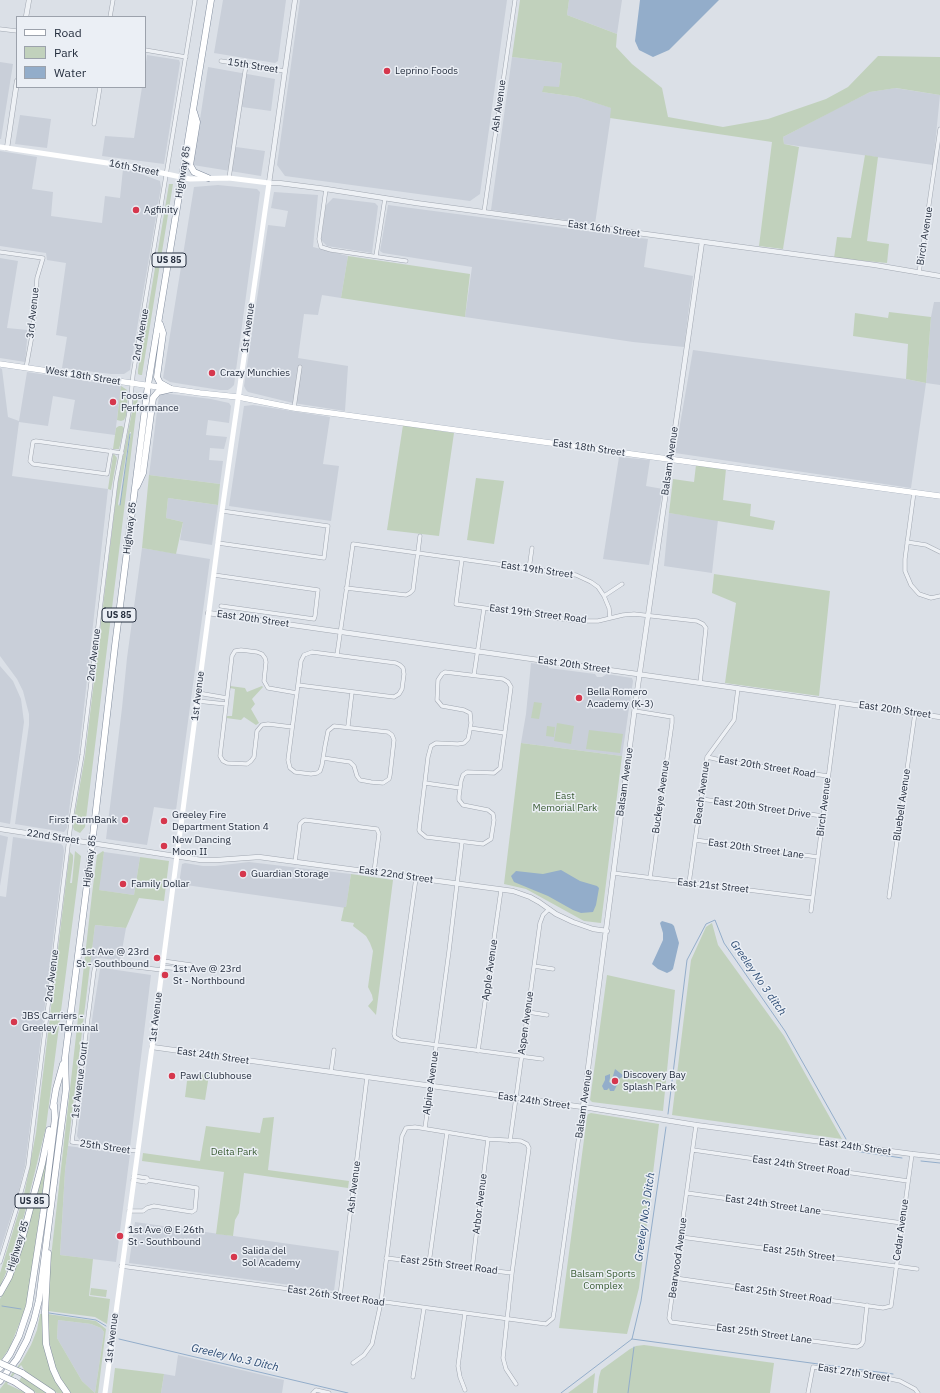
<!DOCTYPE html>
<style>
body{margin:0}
#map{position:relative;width:940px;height:1393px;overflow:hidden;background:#dbe0e7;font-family:"IBM Plex Sans",sans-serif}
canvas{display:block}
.legend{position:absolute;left:16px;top:16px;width:130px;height:72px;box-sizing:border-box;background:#ebeff5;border:1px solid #9ca2ac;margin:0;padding:5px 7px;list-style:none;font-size:12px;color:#252e3e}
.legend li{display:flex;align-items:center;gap:8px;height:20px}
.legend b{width:20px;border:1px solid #9ca2ac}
</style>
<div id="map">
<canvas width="940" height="1393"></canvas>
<ul class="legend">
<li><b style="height:5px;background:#fff"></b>Road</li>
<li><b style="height:11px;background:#c1d1bc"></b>Park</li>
<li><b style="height:11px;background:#93adca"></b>Water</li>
</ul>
</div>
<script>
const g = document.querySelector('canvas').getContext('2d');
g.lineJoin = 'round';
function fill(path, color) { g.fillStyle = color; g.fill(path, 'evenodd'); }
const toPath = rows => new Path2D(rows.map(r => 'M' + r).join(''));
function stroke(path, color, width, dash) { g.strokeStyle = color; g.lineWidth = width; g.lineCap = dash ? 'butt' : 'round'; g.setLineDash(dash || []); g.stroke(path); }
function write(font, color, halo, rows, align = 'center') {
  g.font = font + ' "IBM Plex Sans",sans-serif'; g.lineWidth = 3; g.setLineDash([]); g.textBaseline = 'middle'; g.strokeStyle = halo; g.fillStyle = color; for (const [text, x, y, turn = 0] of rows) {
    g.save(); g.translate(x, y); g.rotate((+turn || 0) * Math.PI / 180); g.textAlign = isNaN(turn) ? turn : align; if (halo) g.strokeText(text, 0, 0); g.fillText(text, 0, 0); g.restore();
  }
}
fill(toPath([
 [223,0,286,0,278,61,275,63,214,53],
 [300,0,507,0,480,194,470,201,285,176,277,165],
 [569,0,622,0,617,34,567,15],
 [147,55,179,60,180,63,164,164,102,156,105,136,134,138,142,87,145,87,145,69],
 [512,57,562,63,559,88,542,92,577,97,612,108,595,224,491,210],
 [0,62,13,64,1,139,0,139],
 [208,67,275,79,271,111,242,107,236,147,265,151,261,176,193,165],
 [895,88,940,95,933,165,784,144,783,137,842,106,870,92],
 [20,115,51,119,47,148,15,144],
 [0,151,37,157,32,189,53,192,51,216,102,223,105,196,120,198,123,169,133,171,160,181,161,187,130,370,124,374,111,374,62,368,67,337,56,335,66,263,47,260,46,253,0,246],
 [218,185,257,189,260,192,234,385,231,388,228,390,220,390,182,384,170,382,163,378,194,187],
 [274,192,318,195,313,247,348,256,341,298,322,295,318,315,304,314,298,358,348,366,345,411,293,403,248,392,246,390,244,386,268,225,285,227,288,211,271,208],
 [333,198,375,203,378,206,372,253,327,246,321,240,326,205],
 [388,205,648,239,644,267,693,276,684,347,633,342,465,317,472,267,383,253,380,251],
 [0,258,18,261,7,328,28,330,25,362,0,358],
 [934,302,940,302,940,385,926,383,911,488,675,453,693,350,906,379,926,383,931,317],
 [0,368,2,369,8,417,19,421,27,372,121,386,115,435,70,429,75,400,53,396,48,426,19,422,12,476,108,489,78,761,71,795,67,828,64,832,15,824,29,725,29,714,23,691,17,679,0,656],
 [163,393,211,399,229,403,231,406,229,423,208,420,206,435,227,437,224,449,210,448,209,460,223,461,220,484,149,475,159,395],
 [253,405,330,417,323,464,339,466,331,521,229,506,244,406],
 [619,457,650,460,646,486,663,489,649,565,603,559],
 [168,498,218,505,212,545,180,540,183,522,166,518],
 [669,513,718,520,712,573,664,566],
 [142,548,210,559,176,810,154,807,147,845,106,839,122,708,127,658],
 [531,663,547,665,549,668,595,674,597,677,602,677,607,674,632,678,633,681,622,756,521,743,526,714],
 [0,666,13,681,21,699,24,722,10,824,0,822],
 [0,835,8,837,0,886],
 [13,837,61,844,63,846,64,851,25,1166,18,1194,0,1251,0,896,6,897],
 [104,852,140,857,134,895,98,890],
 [249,862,351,874,346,908,179,884,182,864,185,863,203,866,215,866],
 [95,925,126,928,120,961,101,958,95,959,90,964],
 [103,968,151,975,130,1148,80,1141,77,1136,93,1013,100,969],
 [68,1146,130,1154,116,1262,60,1255,65,1171],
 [135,1222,339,1251,334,1291,129,1263],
 [58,1320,91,1324,101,1328,104,1332,95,1393,82,1381,57,1338],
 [178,1355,284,1380,282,1393,161,1393,164,1374,175,1376]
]), '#c9cfd9');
fill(toPath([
 [520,0,569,0,567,15,617,34,616,47,632,64,662,88,668,117,723,127,768,119,826,99,848,87,878,56,940,57,940,95,896,88,870,92,783,137,784,144,799,147,783,249,759,246,772,142,610,118,611,108,577,97,542,92,544,86,559,87,562,63,512,57],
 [865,155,878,157,867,241,889,244,887,263,834,258,837,237,851,238],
 [169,184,173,184,142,375,140,375,138,374,138,370],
 [348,256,470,274,465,317,341,298],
 [889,312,931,317,926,383,906,379,908,344,853,336,855,313,888,318],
 [121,386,127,390,128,394,126,416,124,420,121,421,117,420],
 [137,392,138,397,85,827,80,833,74,830,73,827,75,813,85,756,118,481,132,412,134,395],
 [130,432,131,432,120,504,119,506,118,504],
 [403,425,454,433,439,536,387,530],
 [119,426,122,426,124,428,123,433,119,449,113,449,116,428],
 [114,454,117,458,111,490,108,489,113,455],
 [696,465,726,469,723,500,751,504,750,516,775,521,773,530,669,513,673,479,694,482],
 [149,475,220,484,218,505,168,498,166,518,183,522,176,554,142,548],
 [476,478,504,481,494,544,467,540],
 [714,574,830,591,819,696,725,683,736,603,712,593],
 [230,686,245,688,247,692,262,686,263,687,252,699,255,704,251,709,259,723,256,725,244,717,241,720,226,718,226,716,232,716,235,689,230,688],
 [534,702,542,703,539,719,531,718],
 [557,723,574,726,571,744,554,741],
 [547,726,555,727,554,737,546,736],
 [589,730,623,734,620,753,586,749],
 [521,743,622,756,601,923,584,921,526,889,504,884],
 [75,851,81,856,46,1127,17,1244,8,1268,0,1287,0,1273,24,1195,36,1133,69,857,70,852,73,855,73,861,70,883,72,883],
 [103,851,104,852,99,890,134,895,140,857,169,861,164,901,139,898,126,928,95,925,65,1171,60,1255,93,1259,89,1296,110,1299,107,1324,95,1317,48,1311,50,1266,92,894,97,855],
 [351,874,393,880,376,1015,368,1006,373,1000,372,995,368,987,373,951,370,943,366,936,353,926,354,923,341,921,344,907,346,907],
 [712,923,718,945,784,1036,842,1139,672,1115,691,960,706,927],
 [607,975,675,990,663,1111,592,1102,590,1100],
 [197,1074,209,1075,205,1100,185,1097,187,1081,192,1076],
 [591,1113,659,1124,639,1288,627,1334,559,1328,587,1117,588,1114],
 [274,1117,268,1170,349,1181,348,1188,244,1173,239,1213,235,1220,233,1236,216,1234,224,1172,142,1161,143,1153,200,1161,206,1126,260,1133,263,1118],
 [46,1161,47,1162,28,1296,24,1312,10,1347,0,1362,0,1299,9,1283,21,1251],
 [91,1288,107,1290,106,1297,90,1295],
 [40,1314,42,1314,45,1353,55,1380,64,1393,57,1393,25,1371,21,1365,7,1384,26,1393,0,1393,0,1389,22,1361,31,1345,37,1330],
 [48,1314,96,1321,106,1329,98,1393,71,1393,64,1385,54,1363,49,1340],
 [58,1320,91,1324,101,1328,104,1332,95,1393,82,1381,57,1338],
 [644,1345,774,1363,770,1393,597,1393,599,1377,601,1370,630,1349,636,1346],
 [115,1368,164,1374,161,1393,112,1393],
 [595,1373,593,1393,568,1393],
 [22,1376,47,1393,36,1393,19,1381]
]), '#c1d1bc');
fill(toPath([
 [640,0,719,0,669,50,653,57,639,50,635,41],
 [561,870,580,881,597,886,599,888,596,905,593,912,581,913,573,910,548,896,514,882,511,876,516,871,543,874],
 [662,921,672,924,674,926,679,943,673,969,671,971,667,973,658,969,652,964,663,940,663,933,660,923],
 [615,1069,624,1076,617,1080,616,1082,618,1083,614,1091,610,1091,609,1088,607,1090,604,1090,602,1086,605,1080,605,1076,610,1074,610,1078,609,1082,611,1083]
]), '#93adca');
stroke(toPath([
 [120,505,130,434],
 [668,1114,687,960,706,924,715,920,724,943,785,1031,846,1139],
 [855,1151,902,1158],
 [921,1161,940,1163],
 [2,1306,21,1309],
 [49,1313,96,1320,106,1326],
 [119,1339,348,1393],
 [632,1339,893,1374],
 [561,1393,632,1339,641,1301,666,1127],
 [628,1393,634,1347]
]), '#93adca', 1);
const minor = toPath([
 [110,17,113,0],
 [0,29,17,31],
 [145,50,186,57],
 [221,61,285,71],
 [94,124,100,87],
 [229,178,246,65],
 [326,189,319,239,321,247,331,250,406,261],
 [484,212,515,0],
 [0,252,43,258,37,278,33,330,26,368],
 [376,256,385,198],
 [919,273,940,129],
 [294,408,300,367],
 [111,451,107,474,33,464,30,461,33,442,36,441,122,453],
 [914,492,905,559,905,571,911,585,919,594,931,598,940,596],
 [907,542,926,545,940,552],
 [218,543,324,558,328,526,222,511],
 [462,559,456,604,577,621,598,621,623,615,634,614,697,621,703,624,706,628,700,683],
 [529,569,532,548],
 [214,575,318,590,315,616,314,619,221,606],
 [346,588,406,595,410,593,413,590,420,536],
 [604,596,622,584],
 [337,655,353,544,576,575,591,582,598,587,604,596,609,608,610,618],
 [445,672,503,679,508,682,511,687,500,768,494,773,467,772,463,775,461,781,459,796,459,800,463,805,488,810,493,814,494,820,491,839,483,844,426,837,420,832,419,830,428,757,431,746,436,743,458,744,464,743,468,739,469,735,471,723,470,713,464,710,442,706,437,700,438,680,442,674,445,672],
 [474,675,484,608],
 [298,685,394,697,399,694,402,689,404,674,403,668,400,665,396,663,312,652,304,655,301,661,288,760,290,768,295,772,311,774,317,773,320,771,322,765,325,746,328,731,334,726,388,732,392,735,394,740,390,775,389,779,383,783,371,782,360,780,357,776,354,766,350,762,323,758],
 [198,693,227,698],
 [197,701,226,704],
 [635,711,672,717,672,723,650,878],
 [348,726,352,692],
 [292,727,268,724,262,725,257,731,254,757,251,761,247,764,227,763,223,761,220,756,232,656,235,651,241,650,257,652,262,654,265,658,266,662,264,681,268,688,297,693],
 [470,728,505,733],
 [707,757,729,762,828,776],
 [425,783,460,788],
 [701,799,823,816],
 [695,840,818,857],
 [295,862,300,824,303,821,305,820,377,829,379,834,374,872],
 [613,873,812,898],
 [416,878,394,1034,395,1037,400,1040,542,1059],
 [689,883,707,757,734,720,738,688],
 [889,897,915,713],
 [811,911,838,702],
 [163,961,191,965],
 [534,966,553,969],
 [162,967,190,970],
 [528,1012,547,1015],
 [478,1051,501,890],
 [331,1072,334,1050],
 [696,1125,669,1318,671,1322,857,1347,861,1345,863,1342,867,1305],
 [425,1128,449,951,462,842],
 [510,1141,540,923,543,915,549,909],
 [693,1150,908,1181],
 [137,1151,72,1142,94,971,96,964,103,963,162,970],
 [133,1180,146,1182,148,1180,147,1178,134,1176],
 [687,1193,902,1223],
 [129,1211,143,1211,147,1208,154,1206,192,1212,195,1210,197,1188,148,1180],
 [681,1237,917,1269],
 [386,1258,512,1273],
 [0,1262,17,1207,28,1166,72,814,82,755,116,481,130,407,133,375,195,0],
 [429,1263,447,1132],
 [121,1266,546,1324,553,1318,554,1312,583,1107],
 [472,1269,488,1139],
 [675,1278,883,1308,891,1306,912,1154],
 [340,1296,367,1077],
 [353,1363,364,1355,372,1344,381,1302,402,1136,406,1128,415,1127,488,1139,521,1141,527,1144,529,1148,512,1273,503,1358,506,1369,516,1384],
 [413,1377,424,1308],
 [465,1390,460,1377,458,1366,465,1313],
 [313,1393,316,1390,329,1393],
 [808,1393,813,1367,877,1376,900,1381,915,1389,918,1393]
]);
const tertiary = toPath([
 [295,0,269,183,279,183,326,189,416,203,875,265,940,276],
 [26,17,29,0],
 [7,148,17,81],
 [208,613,940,717],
 [0,829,201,860,217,860,259,857,513,891,530,897,539,902,556,914,573,922,593,929,607,931],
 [152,1047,590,1108,696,1125,912,1154,940,1157],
 [583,1107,636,699,702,242]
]);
const primary = toPath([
 [0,364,200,393,238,397,294,408,940,496]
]);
const trunk = toPath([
 [194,112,197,122,190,165,194,172,208,178],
 [160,324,163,333,157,377,160,383,171,389],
 [137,486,143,473,153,398,158,392,171,389],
 [53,1107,56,1089,63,1064],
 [48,1253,45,1312,46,1344,53,1369,58,1380,67,1393],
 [0,1293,9,1277,21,1243,42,1164,49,1130],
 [0,1368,10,1354,19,1336,29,1306,43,1215,55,1118,54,1105],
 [22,1373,52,1393],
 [0,1381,17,1359,27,1340,34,1320,39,1300,66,1089,65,1058,91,853,115,646,148,385,211,0],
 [15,1382,31,1393]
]);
stroke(minor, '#a1a7b1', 4.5);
stroke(tertiary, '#a1a7b1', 5.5);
stroke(primary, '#9aa4b3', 6);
stroke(trunk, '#828d9e', 7);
stroke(minor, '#eef1f5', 3.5);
stroke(tertiary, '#eef1f5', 4.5);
stroke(toPath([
 [0,147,134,167,190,179,229,178,269,183,222,511,152,1047,105,1393]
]), '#fff', 5);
stroke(primary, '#fff', 5.5);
stroke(trunk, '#fff', 6);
const trunkBridge = toPath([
 [0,1363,22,1373],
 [0,1375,15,1382]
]);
stroke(trunkBridge, '#828d9e', 7, []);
stroke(trunkBridge, '#fff', 6);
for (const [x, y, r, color] of [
 [387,71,4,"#d6374d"],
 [136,210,4,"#d6374d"],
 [212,373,4,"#d6374d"],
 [113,402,4,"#d6374d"],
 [579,698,4,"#d6374d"],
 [125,820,4,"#d6374d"],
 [164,821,4,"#d6374d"],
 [164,846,4,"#d6374d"],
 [243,874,4,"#d6374d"],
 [123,884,4,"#d6374d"],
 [157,958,4,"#d6374d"],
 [165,975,4,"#d6374d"],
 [14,1022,4,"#d6374d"],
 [172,1076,4,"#d6374d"],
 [615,1081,4,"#d6374d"],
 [120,1236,4,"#d6374d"],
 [234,1257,4,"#d6374d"]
]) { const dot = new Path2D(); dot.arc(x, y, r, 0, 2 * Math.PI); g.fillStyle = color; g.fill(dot); stroke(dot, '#ebeff5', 1.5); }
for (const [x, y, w] of [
 [169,260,34],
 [119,615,34],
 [32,1201,34]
]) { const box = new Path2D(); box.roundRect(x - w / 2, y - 7, w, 14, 3); g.fillStyle = '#ebeff5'; g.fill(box); stroke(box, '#252e3e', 1); }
write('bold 9px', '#252e3e', null, [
 ["US 85",169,260],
 ["US 85",119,615],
 ["US 85",32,1201]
]);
write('10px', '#252e3e', '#ebeff5', [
 ["15th Street",253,66,9],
 ["Ash Avenue",499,106,-82],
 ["16th Street",134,168,11],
 ["Highway 85",183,172,-81],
 ["East 16th Street",604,229,8],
 ["Birch Avenue",925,236,-81],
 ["3rd Avenue",33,313,-84],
 ["1st Avenue",248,328,-82],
 ["2nd Avenue",141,335,-80],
 ["West 18th Street",83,376,9],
 ["East 18th Street",589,448,8],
 ["Balsam Avenue",670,461,-82],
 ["Highway 85",130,528,-83],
 ["East 19th Street",537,570,8],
 ["East 19th Street Road",538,614,7],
 ["East 20th Street",253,619,8],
 ["2nd Avenue",94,655,-83],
 ["East 20th Street",574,665,8],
 ["1st Avenue",198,696,-83],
 ["East 20th Street",895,710,8],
 ["East 20th Street Road",767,767,9],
 ["Balsam Avenue",625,782,-82],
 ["Beach Avenue",702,793,-82],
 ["Buckeye Avenue",661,797,-82],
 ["Bluebell Avenue",902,805,-82],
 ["Birch Avenue",824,807,-83],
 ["East 20th Street Drive",762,808,8],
 ["22nd Street",53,837,9],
 ["East 20th Street Lane",756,849,8],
 ["Highway 85",90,861,-83],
 ["East 22nd Street",396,875,8],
 ["East 21st Street",713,886,6],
 ["Apple Avenue",490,970,-82],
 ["2nd Avenue",52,976,-83],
 ["1st Avenue",156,1017,-83],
 ["Aspen Avenue",526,1023,-82],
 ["East 24th Street",213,1056,8],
 ["1st Avenue Court",80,1080,-83],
 ["Alpine Avenue",431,1083,-82],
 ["East 24th Street",534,1101,8],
 ["Balsam Avenue",584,1104,-82],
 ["25th Street",105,1147,8],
 ["East 24th Street",855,1147,8],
 ["East 24th Street Road",801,1166,8],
 ["Ash Avenue",354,1187,-83],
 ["Arbor Avenue",480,1204,-83],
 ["East 24th Street Lane",773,1205,8],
 ["Cedar Avenue",901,1230,-82],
 ["Highway 85",18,1246,-73],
 ["East 25th Street",799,1253,8],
 ["Bearwood Avenue",678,1258,-82],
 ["East 25th Street Road",449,1265,7],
 ["East 25th Street Road",783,1294,8],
 ["East 26th Street Road",336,1296,8],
 ["East 25th Street Lane",764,1334,8],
 ["1st Avenue",112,1338,-83],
 ["East 27th Street",854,1373,9]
]);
write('10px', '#252e3e', '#ebeff5', [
 ["Leprino Foods",395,71],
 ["Agfinity",144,210],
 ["Crazy Munchies",220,373],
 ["Foose",121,396],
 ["Performance",121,408],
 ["Bella Romero",587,692],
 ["Academy (K-3)",587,704],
 ["Greeley Fire",172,815],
 ["Department Station 4",172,827],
 ["First FarmBank",117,820,"right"],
 ["New Dancing",172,840],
 ["Moon II",172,852],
 ["Guardian Storage",251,874],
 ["Family Dollar",131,884],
 ["1st Ave @ 23rd",149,952,"right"],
 ["St - Southbound",149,964,"right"],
 ["1st Ave @ 23rd",173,969],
 ["St - Northbound",173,981],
 ["JBS Carriers -",22,1016],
 ["Greeley Terminal",22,1028],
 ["Discovery Bay",623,1075],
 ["Splash Park",623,1087],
 ["Pawl Clubhouse",180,1076],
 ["1st Ave @ E 26th",128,1230],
 ["St - Southbound",128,1242],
 ["Salida del",242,1251],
 ["Sol Academy",242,1263]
], 'left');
write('10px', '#385a31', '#ebeff5', [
 ["East",565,796],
 ["Memorial Park",565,808],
 ["Delta Park",234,1152],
 ["Balsam Sports",603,1274],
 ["Complex",603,1286]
]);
write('italic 11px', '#2d4c74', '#ebeff5', [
 ["Greeley No 3 ditch",758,978,55],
 ["Greeley No.3 Ditch",645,1217,-82],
 ["Greeley No.3 Ditch",235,1358,13]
]);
</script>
